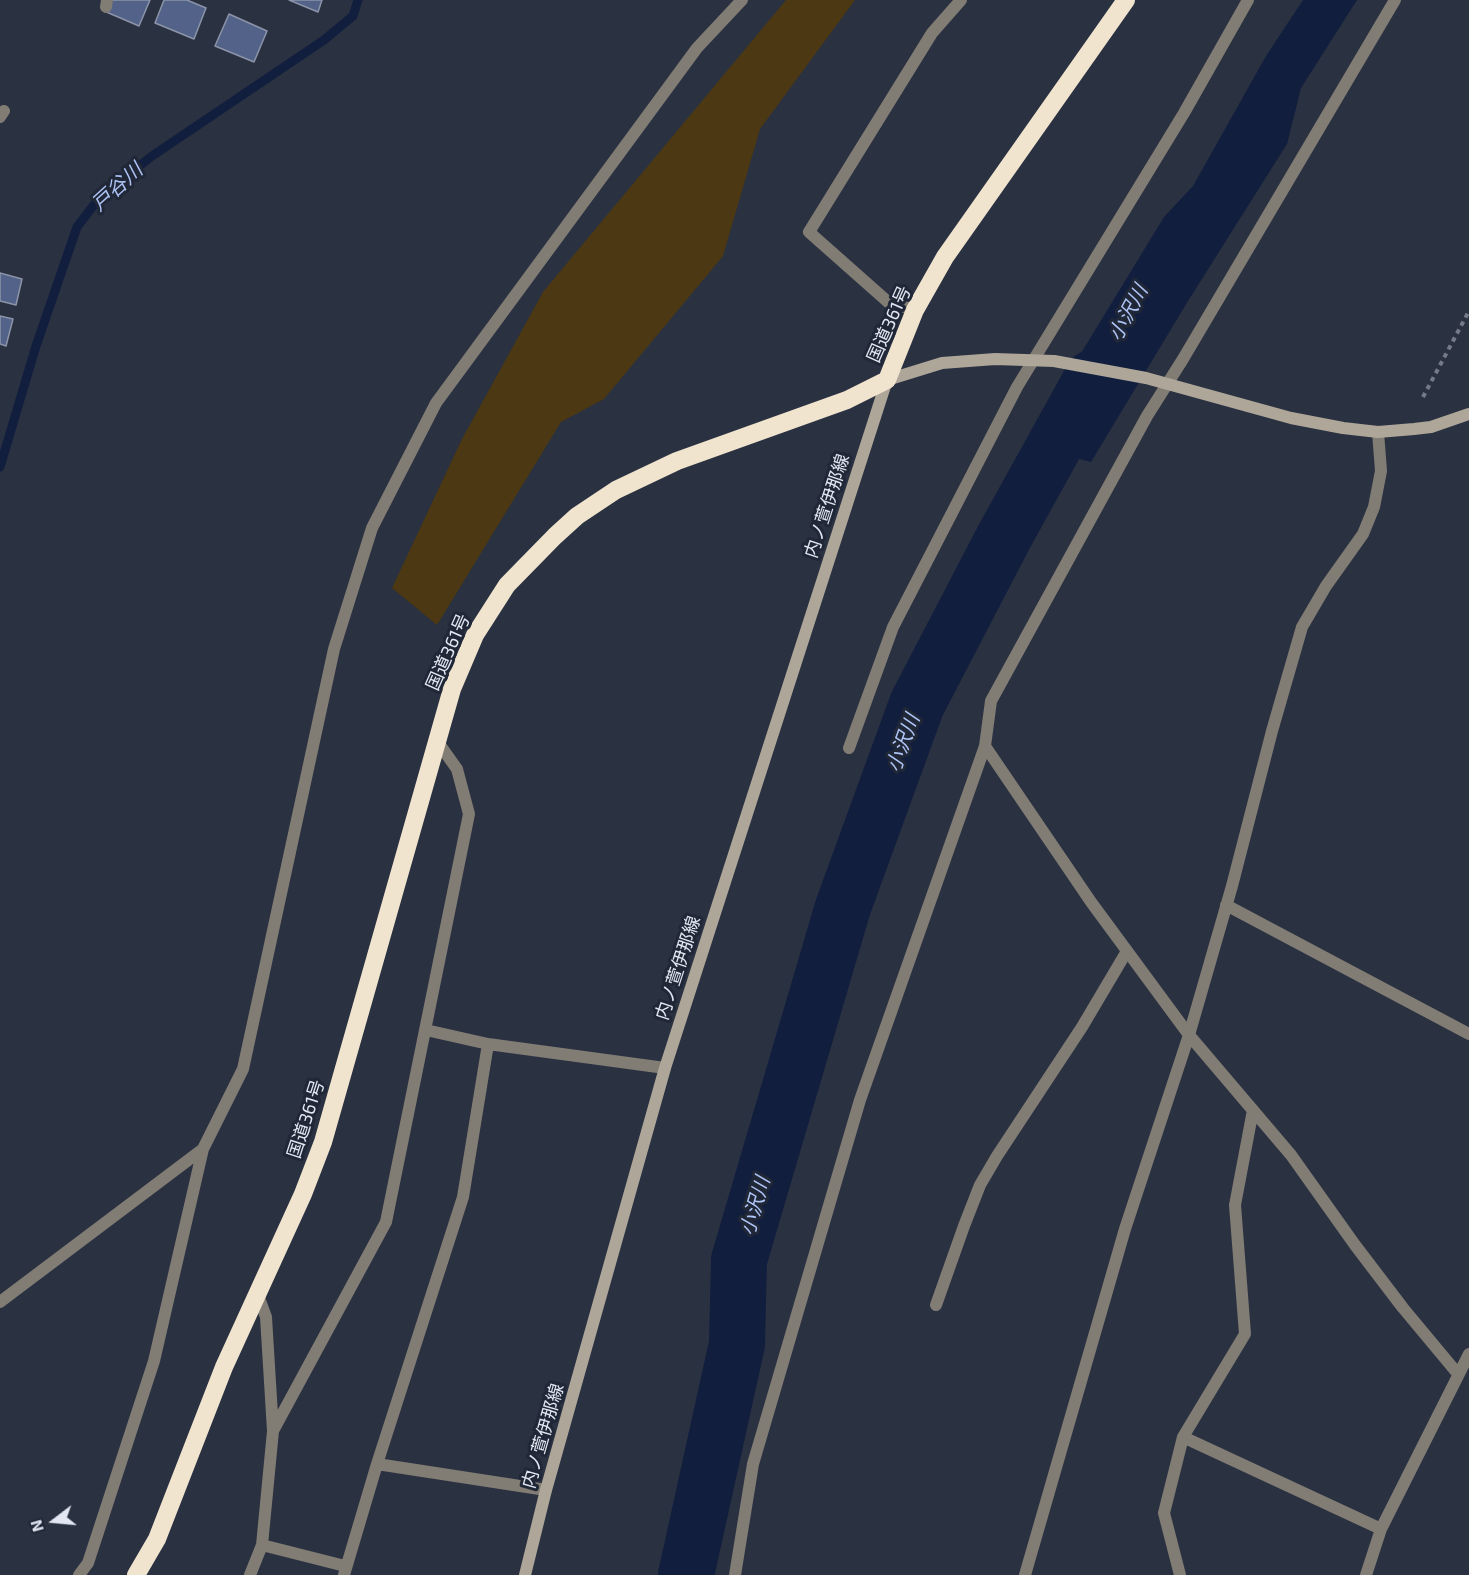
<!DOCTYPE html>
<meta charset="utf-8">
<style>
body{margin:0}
#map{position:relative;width:1469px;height:1575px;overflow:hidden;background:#2a3141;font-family:"Exo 2",sans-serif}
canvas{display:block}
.north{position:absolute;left:24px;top:1491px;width:60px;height:60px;-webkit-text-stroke:4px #202737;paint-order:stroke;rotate:254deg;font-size:16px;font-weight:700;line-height:24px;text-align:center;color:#e2e7f2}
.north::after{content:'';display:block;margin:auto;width:21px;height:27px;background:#e2e7f2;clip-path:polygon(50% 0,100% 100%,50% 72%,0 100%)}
</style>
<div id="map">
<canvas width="1469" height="1575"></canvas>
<div class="north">N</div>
</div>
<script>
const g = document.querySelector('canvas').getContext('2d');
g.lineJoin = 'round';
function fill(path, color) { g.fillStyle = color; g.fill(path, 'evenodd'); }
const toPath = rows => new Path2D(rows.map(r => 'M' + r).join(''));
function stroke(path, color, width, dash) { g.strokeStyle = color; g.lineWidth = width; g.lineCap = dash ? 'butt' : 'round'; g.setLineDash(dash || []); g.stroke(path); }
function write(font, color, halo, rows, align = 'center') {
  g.font = font + ' "Exo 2","Noto Sans JP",sans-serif'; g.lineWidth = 6; g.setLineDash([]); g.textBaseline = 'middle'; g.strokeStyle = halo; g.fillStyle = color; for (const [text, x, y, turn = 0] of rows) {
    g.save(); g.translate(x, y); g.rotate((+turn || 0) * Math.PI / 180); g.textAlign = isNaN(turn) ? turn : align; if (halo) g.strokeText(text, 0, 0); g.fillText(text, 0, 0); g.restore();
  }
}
fill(toPath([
 [786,0,855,0,760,129,723,256,604,399,561,422,437,625,392,588,462,439,543,292]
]), '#4c3812');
fill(toPath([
 [1303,0,1357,0,1301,88,1287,144,1188,301,1091,462,1072,457,1033,432,1164,217,1193,186,1266,56]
]), '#121e3e');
stroke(toPath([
 [0,467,36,346,77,227,100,197,152,156,324,40,353,16,358,0]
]), '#121e3e', 9);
stroke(toPath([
 [686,1575,737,1344,739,1260,843,907,917,704,1004,537,1092,378]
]), '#121e3e', 56);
const building = toPath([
 [109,0,150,0,139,26,104,11,109,0],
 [164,0,187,0,206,8,194,39,155,23,164,0],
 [289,0,322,0,318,12,289,0],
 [229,14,267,31,254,62,215,46,229,14],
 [0,273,22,279,16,305,0,301,0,273],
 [0,316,13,319,6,346,0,344,0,316]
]);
fill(building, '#536288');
stroke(building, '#8b94a8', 1.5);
stroke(toPath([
 [1423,397,1469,311]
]), '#747a88', 4, [4.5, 4.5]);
stroke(toPath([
 [849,748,893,627,1017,387,1184,113,1248,0],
 [936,1305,964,1226,980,1185,997,1156,1082,1027,1127,951]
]), '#817c74', 12);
stroke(toPath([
 [106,7,107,0],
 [0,117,4,111],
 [915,310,888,302,809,232,932,33,961,0],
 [985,746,1091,902,1189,1035,1291,1155,1355,1245,1403,1308,1458,1374],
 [1226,905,1469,1034],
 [426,1030,488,1044,665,1068],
 [0,1302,203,1149],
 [273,1431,386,1222,469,814,457,769,437,741],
 [1183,1437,1381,1529],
 [377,1464,546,1490],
 [262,1545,345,1566],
 [79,1575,88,1563,154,1361,203,1149,243,1069,334,649,372,528,436,403,697,48,742,0],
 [250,1575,262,1545,273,1431,266,1317,258,1295],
 [344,1575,377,1464,463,1197,488,1044],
 [735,1575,753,1464,860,1100,985,746,991,701,1147,416,1183,359,1395,0],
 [1025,1575,1125,1229,1189,1035,1232,886,1272,731,1302,627,1326,586,1363,534,1374,507,1381,471,1378,432],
 [1180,1575,1164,1513,1183,1437,1245,1334,1235,1205,1253,1110],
 [1366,1575,1381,1529,1469,1354]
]), '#817c74', 12);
stroke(toPath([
 [525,1575,546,1490,665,1068,887,380,942,363,995,359,1054,361,1146,378,1291,418,1343,428,1378,432,1414,429,1431,427,1469,414]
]), '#aea699', 12);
stroke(toPath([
 [136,1575,157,1539,224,1367,303,1194,323,1142,452,689,475,635,507,585,555,536,577,516,616,490,677,461,847,400,887,380,915,310,945,257,1126,0]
]), '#f1e4cf', 18);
write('18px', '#e2e7f2', '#202737', [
 ["国道361号",889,324,-66],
 ["内ノ萱伊那線",827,506,-72],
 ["国道361号",448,652,-66],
 ["内ノ萱伊那線",678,968,-72],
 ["国道361号",306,1119,-72],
 ["内ノ萱伊那線",543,1436,-74]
]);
write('italic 20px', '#aec4f6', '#202737', [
 ["戸谷川",117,187,-42],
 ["小沢川",1128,313,-62],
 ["小沢川",903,743,-70],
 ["小沢川",755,1206,-74]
]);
</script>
